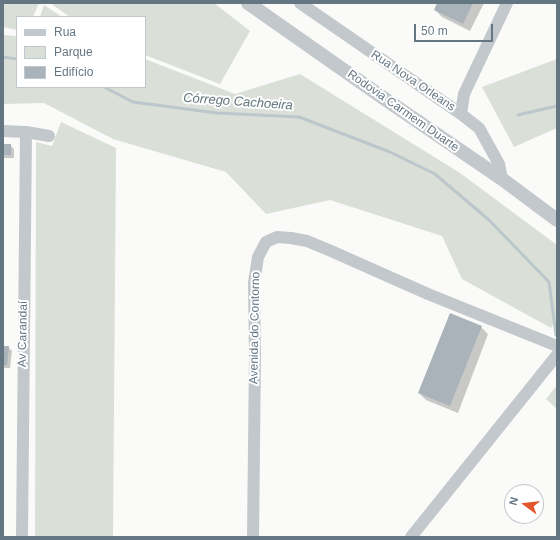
<!DOCTYPE html>
<meta charset="utf-8">
<style>
body{margin:0}
#map{position:relative;width:560px;height:540px;overflow:hidden;background:#fafaf8;font-family:Arial,sans-serif}
canvas{display:block}
.frame{position:absolute;inset:0;border:4px solid #657683;pointer-events:none}
.legend{position:absolute;left:16px;top:16px;width:130px;height:72px;box-sizing:border-box;background:#fff;border:1px solid #c1c8cd;margin:0;padding:5px 7px;list-style:none;font-size:12px;color:#657683}
.legend li{display:flex;align-items:center;gap:8px;height:20px}
.legend b{width:20px;border:1px solid #c1c8cd}
.north{position:absolute;left:504px;top:484px;width:40px;height:40px;box-sizing:border-box;background:#fff;border:1px solid #c1c8cd;border-radius:50%;rotate:285deg;font-size:11px;font-weight:700;line-height:16px;text-align:center;color:#657683}
.north::after{content:'';display:block;margin:auto;width:14px;height:18px;background:#e4572e;clip-path:polygon(50% 0,100% 100%,50% 72%,0 100%)}
.scale{position:absolute;left:414px;top:24px;width:79px;height:18px;box-sizing:border-box;border:2px solid #657683;border-top:0;padding-left:5px;font-size:12px;line-height:14px;white-space:nowrap;color:#657683;-webkit-text-stroke:3px #fff;paint-order:stroke}
</style>
<div id="map">
<canvas width="560" height="540"></canvas>
<div class="frame"></div>
<ul class="legend">
<li><b style="height:5px;background:#c3c8cc"></b>Rua</li>
<li><b style="height:11px;background:#dadfd7"></b>Parque</li>
<li><b style="height:11px;background:#aab3b9"></b>Edifício</li>
</ul>
<div class="north">N</div>
<div class="scale">50 m</div>
</div>
<script>
const g = document.querySelector('canvas').getContext('2d');
g.lineJoin = 'round';
function fill(path, color) { g.fillStyle = color; g.fill(path, 'evenodd'); }
const toPath = rows => new Path2D(rows.map(r => 'M' + r).join(''));
function stroke(path, color, width, dash) { g.strokeStyle = color; g.lineWidth = width; g.lineCap = dash ? 'butt' : 'round'; g.setLineDash(dash || []); g.stroke(path); }
function write(font, color, halo, rows, align = 'center') {
  g.font = font + ' Arial,sans-serif'; g.lineWidth = 4; g.setLineDash([]); g.textBaseline = 'middle'; g.strokeStyle = halo; g.fillStyle = color; for (const [text, x, y, turn = 0] of rows) {
    g.save(); g.translate(x, y); g.rotate((+turn || 0) * Math.PI / 180); g.textAlign = isNaN(turn) ? turn : align; if (halo) g.strokeText(text, 0, 0); g.fillText(text, 0, 0); g.restore();
  }
}
fill(toPath([
 [3,3,39,3,33,17,17,17,17,30,3,27],
 [50,3,214,3,250,31,220,84,145,55,145,17,70,17],
 [44,5,62,17,40,17],
 [3,35,17,36,17,87,145,87,145,59,235,94,300,74,460,173,557,245,557,319,551,328,462,279,442,236,330,200,266,214,226,172,113,139,44,103,3,104],
 [557,59,557,128,514,147,482,87],
 [61,122,116,148,113,537,35,537,36,142,52,146],
 [557,385,557,409,546,399]
]), '#dadfd7');
fill(toPath([
 [438,3,484,3,470,31,442,17,435,10],
 [3,145,10,145,14,149,14,158,3,158],
 [3,209,4,210,4,228,3,228],
 [3,278,3,347,8,347,12,351,10,368,3,368],
 [481,327,488,334,458,413,426,400,419,393]
]), '#0003');
stroke(toPath([
 [3,57,17,59],
 [104,87,133,102,217,113,299,117,390,152,435,174,489,220,549,282,556,335],
 [518,115,557,106]
]), '#bbc7cb', 3);
fill(toPath([
 [437,3,473,3,463,24,434,10],
 [3,144,11,144,11,155,3,155],
 [450,313,482,326,450,406,418,393],
 [3,346,9,346,7,365,3,365]
]), '#aab3b9');
stroke(toPath([
 [300,3,461,114,479,128,499,164,502,179],
 [461,114,464,94,507,3],
 [3,131,26,132,49,136],
 [22,537,26,132],
 [253,537,255,355,254,283,258,257,266,242,277,237,291,238,307,241,331,251,428,294,557,346],
 [411,537,557,355]
]), '#c3c8cc', 12);
stroke(toPath([
 [248,3,382,97,502,179,557,220]
]), '#c3c8cc', 14);
write('12px', '#657683', '#fff', [
 ["Rua Nova Orleans",413,81,34],
 ["Rodovia Carmem Duarte",403,111,35],
 ["Avenida do Contorno",255,328,-89],
 ["Av Carandaí",23,334,-89]
]);
write('italic 13px', '#60757c', '#fff', [
 ["Córrego Cachoeira",238,102,4]
]);
</script>
